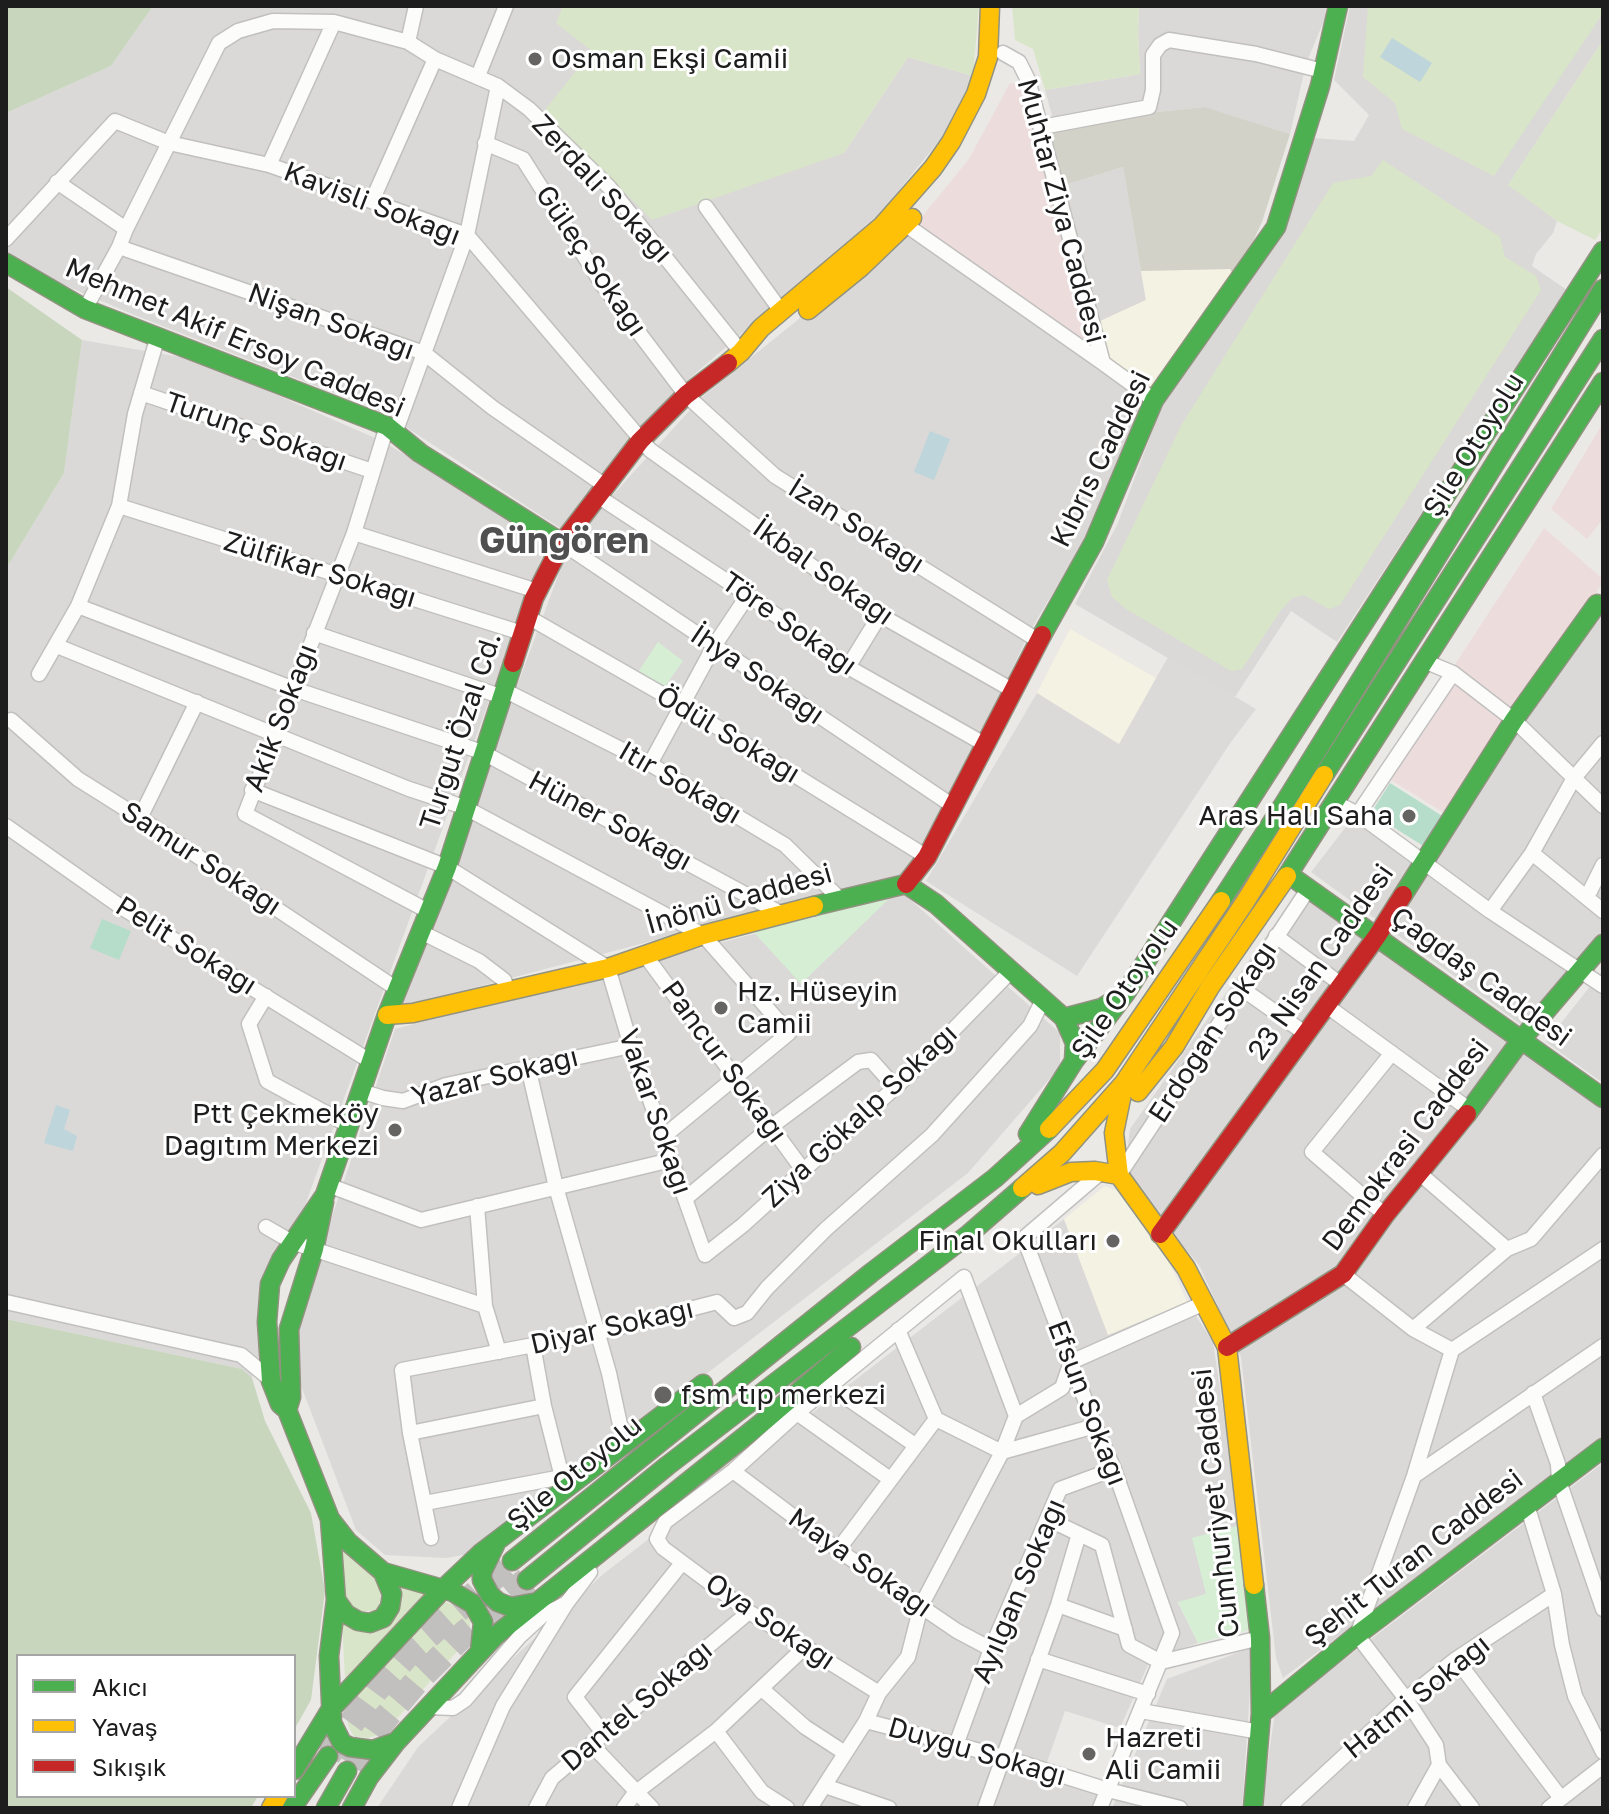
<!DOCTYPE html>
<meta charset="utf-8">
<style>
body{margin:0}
#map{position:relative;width:1609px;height:1814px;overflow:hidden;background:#ebe9e6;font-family:"Golos Text",sans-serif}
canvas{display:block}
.frame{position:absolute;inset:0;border:8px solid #1d1d1d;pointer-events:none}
.legend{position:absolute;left:16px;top:1654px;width:280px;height:144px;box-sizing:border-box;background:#fff;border:2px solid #a5a5a5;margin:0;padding:10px 14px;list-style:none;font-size:24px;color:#1d1d1d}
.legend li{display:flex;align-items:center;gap:16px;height:40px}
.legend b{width:40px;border:2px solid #a5a5a5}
</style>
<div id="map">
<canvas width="1609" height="1814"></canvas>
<div class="frame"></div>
<ul class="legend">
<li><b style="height:10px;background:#4caf50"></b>Akıcı</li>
<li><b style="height:10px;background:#ffc107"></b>Yavaş</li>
<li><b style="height:10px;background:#c62828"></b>Sıkışık</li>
</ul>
</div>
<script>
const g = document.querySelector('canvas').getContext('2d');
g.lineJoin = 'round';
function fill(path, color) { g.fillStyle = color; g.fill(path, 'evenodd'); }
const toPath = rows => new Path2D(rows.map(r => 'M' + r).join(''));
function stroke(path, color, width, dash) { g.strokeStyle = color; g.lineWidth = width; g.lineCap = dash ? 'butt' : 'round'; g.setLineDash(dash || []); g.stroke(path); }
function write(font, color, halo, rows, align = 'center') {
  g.font = font + ' "Golos Text",sans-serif'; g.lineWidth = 6; g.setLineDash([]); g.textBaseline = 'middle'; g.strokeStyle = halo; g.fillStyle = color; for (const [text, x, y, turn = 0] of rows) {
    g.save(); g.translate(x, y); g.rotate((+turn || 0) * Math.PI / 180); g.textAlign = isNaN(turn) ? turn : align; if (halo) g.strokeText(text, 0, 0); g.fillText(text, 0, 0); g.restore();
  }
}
fill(toPath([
 [153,6,563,6,557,23,592,50,844,153,908,57,973,76,952,125,877,217,690,378,560,528,383,412,132,314,25,268,6,254,6,113,111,66],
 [1139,6,1326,6,1325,18,1306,64,1290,134,1204,107,1054,123,1045,90,1140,74,1138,33],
 [1350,6,1603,6,1603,40,1509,184,1557,221,1553,233,1536,254,1532,266,1567,290,1337,642,1291,611,1235,697,1075,604,1117,525,1167,392,1281,232,1313,138,1354,141,1369,115,1334,80],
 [1123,167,1146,300,1096,323,1058,187],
 [915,225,1152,394,1084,541,1030,631,962,776,903,875,397,1008,571,541,701,398],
 [82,340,197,360,384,442,547,542,303,1211,252,1378,242,1369,6,1319,6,569,64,473],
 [1603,604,1603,949,1534,1034,1311,872,1352,819,1428,867],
 [1298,891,1603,1106,1603,1437,1283,1678,1276,1658,1241,1357,1199,1265,1124,1175,1130,1129],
 [904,894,1060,1033,1060,1067,968,1173,473,1553,447,1558,385,1555,356,1530,295,1370,296,1324,395,1029],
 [1603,970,1603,1083,1546,1042],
 [1064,1219,1108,1334,1187,1302,1213,1342,1240,1525,1206,1594,1178,1603,1198,1643,1151,1658,1120,1728,1065,1711,1046,1765,1101,1784,1092,1808,377,1808,418,1747,602,1575],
 [1603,1463,1603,1808,1261,1808,1275,1712],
 [1253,1647,1242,1808,1112,1808,1167,1679]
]), '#dad9d7');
fill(toPath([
 [1010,83,1030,84,1109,367,915,225,969,159],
 [1603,423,1603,519,1587,539,1551,509],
 [1544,528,1603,579,1603,582,1449,816,1383,775]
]), '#ecdddc');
fill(toPath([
 [1231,269,1236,278,1152,394,1109,367,1096,323,1146,300,1141,271],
 [1070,629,1156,678,1120,745,1037,693],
 [1105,1186,1117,1191,1170,1263,1187,1302,1108,1335,1064,1219]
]), '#f4f2e2');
fill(toPath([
 [1205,107,1290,134,1262,222,1236,278,1230,269,1141,271,1123,167,1058,187,1041,124]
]), '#d3d2c8');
fill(toPath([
 [563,6,979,6,973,76,908,57,844,153,652,220,544,111,592,51,556,23],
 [1012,6,1139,6,1138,33,1140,74,1045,90,1033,49,1015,40],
 [1368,6,1603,6,1603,13,1494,176,1402,129,1395,103,1363,77],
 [1603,40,1603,228,1595,240,1557,221,1508,185],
 [1383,160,1500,237,1505,257,1536,276,1541,290,1340,605,1329,609,1304,595,1292,598,1281,610,1242,669,1231,671,1126,609,1112,597,1107,580,1182,424,1333,183,1371,176],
 [340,1548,382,1584,379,1611,356,1611,345,1595],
 [398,1584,427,1592,345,1678,342,1622,366,1632],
 [440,1600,470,1611,470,1637,384,1733,368,1738,354,1736,349,1728,347,1718,348,1705]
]), '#d9e5c8');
fill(toPath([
 [6,6,153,6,111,66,6,113],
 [6,287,82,340,64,473,6,569],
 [6,1319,242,1369,252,1378,265,1421,311,1513,325,1591,311,1700,294,1730,294,1656,18,1656,18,1796,258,1796,251,1808,6,1808]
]), '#c8d6be');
fill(toPath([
 [658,642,683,661,663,689,638,672],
 [893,895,801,984,750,928],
 [1240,1525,1249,1630,1198,1643,1178,1602,1206,1594,1192,1538]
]), '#d6eed4');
fill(toPath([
 [1390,783,1447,819,1428,849,1371,813],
 [102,919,131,931,119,960,90,948]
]), '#b6ddca');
fill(toPath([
 [1168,657,1256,709,1231,742,1077,976,926,881,1037,693,1119,744]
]), '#dbdad9');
fill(toPath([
 [1392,38,1432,63,1420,82,1380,57],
 [930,431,950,439,934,480,914,472],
 [56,1105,70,1110,64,1129,77,1136,73,1151,44,1143]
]), '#bdd5db');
stroke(toPath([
 [328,1755,375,1691,409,1653,512,1561],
 [351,1765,382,1722,416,1682,465,1633,527,1580]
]), '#c2c0be', 26, [26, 13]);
const street = toPath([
 [408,42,416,6],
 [1003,53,1019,62,1028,80,1103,363,1154,400],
 [478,76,506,6],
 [1042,127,1149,107,1153,90,1153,55,1160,45,1169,40,1256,54,1323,71],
 [485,143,523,159,602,284,686,395,775,476,1039,641],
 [269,165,334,22],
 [57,182,126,229],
 [372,201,435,59],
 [706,207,781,311],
 [906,225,1103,363],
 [6,239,115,121,169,143,269,165,467,235,650,450,880,615,1014,691],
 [119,247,424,353,493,408,604,485],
 [85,309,119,247,126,229,219,43,238,31,273,21,334,22,408,42,435,59,498,86,529,109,609,187,741,352],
 [141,393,372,471],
 [387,426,354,533,245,814,428,911],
 [395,433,467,235,498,86],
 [596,495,748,595,848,667,986,745],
 [119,506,522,633],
 [354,533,537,591],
 [562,543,953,806],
 [78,606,294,689,482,752,780,913],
 [528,617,683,706,927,857],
 [314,633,500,696],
 [57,646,409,789,464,807,703,935,789,1033,663,1137],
 [1424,661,1453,673,1514,720,1603,806],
 [848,667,880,615],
 [39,674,78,606,119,506,135,414,158,336],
 [504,690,650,764,785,845,840,899],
 [11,720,78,779,140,818,397,989],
 [650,764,714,646,748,595],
 [252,790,447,867,608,968,631,1046,705,1255,743,1225,911,1073,1010,972],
 [1334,802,1358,814,1490,911,1603,986],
 [1358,814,1453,673],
 [140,818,197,702],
 [6,826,121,907,370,1061],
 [1532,853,1603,911],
 [1587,897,1603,865],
 [1490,911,1532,853,1574,778,1603,743],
 [421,932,479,961,504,980,508,991],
 [1276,936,1342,985],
 [645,955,803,1170],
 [1241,988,1306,1034],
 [266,996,249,1024,267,1081,348,1125],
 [1327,1006,1470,1110],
 [528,1067,556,1187,609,1373,622,1434],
 [361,1091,383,1098,403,1101,446,1085,631,1046],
 [1121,1172,1309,888],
 [1418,1172,1507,1249],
 [1100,1173,1024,1238,1095,1426,1114,1469,1172,1633,1100,1808],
 [328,1185,421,1220,671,1160],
 [685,1199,772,1126,858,1062,871,1060,895,1087],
 [477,1206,485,1306],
 [1385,1215,1312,1152,1392,1053],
 [266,1227,292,1242,485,1306,499,1352],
 [1343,1274,1413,1329,1452,1350,1414,1476,1357,1635,1406,1699,1436,1745,1439,1765,1415,1808],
 [6,1302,241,1355,270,1379],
 [1413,1329,1507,1249,1531,1239,1603,1155],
 [898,1330,936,1419],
 [1452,1350,1603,1249],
 [831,1387,915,1445],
 [1533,1393,1558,1464,1559,1481,1603,1609],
 [797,1413,890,1479],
 [410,1433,544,1406],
 [1002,1452,1095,1426],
 [733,1471,838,1550,957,1631,991,1649],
 [1414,1476,1603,1346],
 [425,1503,562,1477,544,1406,533,1345],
 [1527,1505,1554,1594,1562,1645,1575,1696,1603,1752],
 [1048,1519,1102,1545,1129,1645,1161,1662],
 [431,1538,410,1433,402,1370,597,1333,717,1302,734,1318,747,1313,767,1288,826,1229,932,1135,1030,1026,1043,1000],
 [838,1550,936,1419,1002,1452],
 [1058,1605,1125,1629],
 [1038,1659,1148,1694],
 [1456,1659,1560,1797],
 [1161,1662,1260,1638],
 [762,1689,805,1727,845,1753],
 [879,1693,749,1612,663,1548,657,1539,665,1522,733,1471,797,1413,964,1277,1016,1416],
 [428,1707,453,1708,465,1700,520,1636,543,1615,565,1604],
 [1141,1711,1260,1732],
 [866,1721,1003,1757,1108,1790,1180,1808],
 [716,1731,762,1792,787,1808],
 [604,1734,575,1697,682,1563],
 [591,1744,652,1808],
 [956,1745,991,1649,1060,1489,1114,1469],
 [1439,1765,1472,1808],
 [825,1786,889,1808],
 [459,1808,503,1706,566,1604,590,1572],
 [536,1808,552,1778,749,1612],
 [624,1808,635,1793,716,1731,805,1647],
 [810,1808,866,1721,879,1693,908,1657,921,1606,1002,1452,1016,1416,1062,1388,1071,1362,1202,1304],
 [985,1808,1058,1605,1079,1534],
 [1288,1808,1406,1699,1456,1659,1554,1594],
 [1549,1808,1603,1766]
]);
const fast = toPath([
 [6,263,85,309,387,426,420,453,562,543],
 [1042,635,1094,542,1154,400,1276,227,1320,86,1338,6],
 [1324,775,1603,339],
 [1288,874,1603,1098],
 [1287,876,1603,382],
 [1403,895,1514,720,1597,604],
 [1221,901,1284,804,1603,289],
 [814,906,906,884,936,904,1064,1018,1102,1008,1118,998],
 [1064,1018,1075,1043,1074,1061],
 [1467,1114,1521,1040,1603,944],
 [1028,1134,1074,1061,1125,994,1603,251],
 [287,1410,291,1397,289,1329,314,1249,324,1202],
 [495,1545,482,1572,482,1580,490,1595,498,1602,511,1607,538,1602],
 [512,1561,871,1273,995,1178,1049,1129],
 [383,1572,453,1592,473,1604,483,1622,480,1651],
 [527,1580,667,1466,969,1234,1022,1188],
 [336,1600,346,1614,358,1621,370,1623,383,1618,390,1607,392,1594,383,1572,348,1542,330,1519,287,1410,280,1404,271,1381,267,1322,270,1284,281,1260,325,1195,387,1015,447,867,513,663],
 [329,1656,336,1600,330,1519],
 [329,1656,332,1723,342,1743,350,1747,373,1750,396,1742],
 [1261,1714,1357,1635,1603,1448],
 [294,1770,331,1709,442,1590,481,1553,703,1384],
 [292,1808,328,1756],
 [326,1808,347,1771],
 [352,1808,369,1777,396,1742,495,1636,769,1417,851,1347],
 [1253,1808,1261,1714,1260,1638,1254,1585]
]);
const slow = toPath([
 [808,310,861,267,912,218],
 [728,363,741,352,761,328,882,226,933,168,951,142,976,94,988,57,990,6],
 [387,1015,413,1013,608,968,703,935,814,906],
 [1138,1092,1174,1047,1210,987,1287,876],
 [1049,1129,1105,1070,1221,901],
 [1119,1175,1186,1268,1227,1347,1254,1585],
 [1038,1185,1071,1172,1095,1171,1119,1175,1114,1133,1124,1084],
 [1022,1188,1062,1153,1124,1083,1245,902,1324,775],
 [271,1808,278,1796]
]);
const jam = toPath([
 [513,663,534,598,562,543,640,441,686,395,728,363],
 [906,884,927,857,1042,635],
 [1160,1234,1377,936,1403,895],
 [1227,1347,1343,1274,1385,1215,1467,1114]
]);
stroke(street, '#c1c0be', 17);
stroke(fast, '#929280', 21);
stroke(slow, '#929280', 21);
stroke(jam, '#929280', 21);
stroke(street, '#fcfcfb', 14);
stroke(fast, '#4caf50', 18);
stroke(slow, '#ffc107', 18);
stroke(jam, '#c62828', 18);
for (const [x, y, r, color] of [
 [535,59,8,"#656463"],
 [1409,816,8,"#656463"],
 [721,1008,8,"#656463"],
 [395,1130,8,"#656463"],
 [1113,1241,8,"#656463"],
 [663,1395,10,"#656463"],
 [1089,1754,8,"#656463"]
]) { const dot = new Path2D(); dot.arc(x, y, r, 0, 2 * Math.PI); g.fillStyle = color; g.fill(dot); stroke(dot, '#fff', 3); }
write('28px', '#1d1d1d', '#fff', [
 ["Osman Ekşi Camii",551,59],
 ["Aras Halı Saha",1393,816,"right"],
 ["Hz. Hüseyin",737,992],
 ["Camii",737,1024],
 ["Ptt Çekmeköy",379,1114,"right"],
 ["Dağıtım Merkezi",379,1146,"right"],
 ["Final Okulları",1097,1241,"right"],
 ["fsm tıp merkezi",681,1395],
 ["Hazreti",1105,1738],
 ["Ali Camii",1105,1770]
], 'left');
write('28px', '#1d1d1d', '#fff', [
 ["Zerdali Sokağı",602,189,47],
 ["Kavisli Sokağı",372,204,21],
 ["Muhtar Ziya Caddesi",1061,211,75],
 ["Güleç Sokağı",591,261,56],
 ["Nişan Sokağı",331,322,20],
 ["Mehmet Akif Ersoy Caddesi",235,338,23],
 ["Turunç Sokağı",256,432,19],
 ["Şile Otoyolu",1474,445,-58],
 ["Kıbrıs Caddesi",1101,459,-64],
 ["İzan Sokağı",856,526,32],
 ["Zülfikar Sokağı",320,570,17],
 ["İkbal Sokağı",823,572,35],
 ["Töre Sokağı",789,624,35],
 ["İhya Sokağı",757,675,34],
 ["Akik Sokağı",281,718,-69],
 ["Turgut Özal Cd.",461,731,-72],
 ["Ödül Sokağı",728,735,31],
 ["Itır Sokağı",680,783,30],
 ["Hüner Sokağı",610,821,28],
 ["Samur Sokağı",201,859,33],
 ["İnönü Caddesi",739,899,-16],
 ["Pelit Sokağı",186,946,32],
 ["23 Nisan Caddesi",1321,962,-55],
 ["Çağdaş Caddesi",1481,977,36],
 ["Şile Otoyolu",1125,989,-55],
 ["Erdoğan Sokağı",1213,1032,-57],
 ["Pancur Sokağı",724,1062,54],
 ["Yazar Sokağı",495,1077,-14],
 ["Vakar Sokağı",655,1112,71],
 ["Ziya Gökalp Sokağı",860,1116,-43],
 ["Demokrasi Caddesi",1406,1145,-53],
 ["Diyar Sokağı",612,1327,-13],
 ["Efsun Sokağı",1087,1403,69],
 ["Şile Otoyolu",575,1473,-39],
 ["Cumhuriyet Caddesi",1216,1503,-96],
 ["Şehit Turan Caddesi",1414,1558,-38],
 ["Maya Sokağı",860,1563,35],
 ["Ayılgan Sokağı",1019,1591,-67],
 ["Oya Sokağı",770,1622,34],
 ["Hatmi Sokağı",1417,1697,-39],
 ["Dantel Sokağı",637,1706,-40],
 ["Duygu Sokağı",977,1752,16]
]);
write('bold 36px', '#505050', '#fff', [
 ["Güngören",564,542]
]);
</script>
